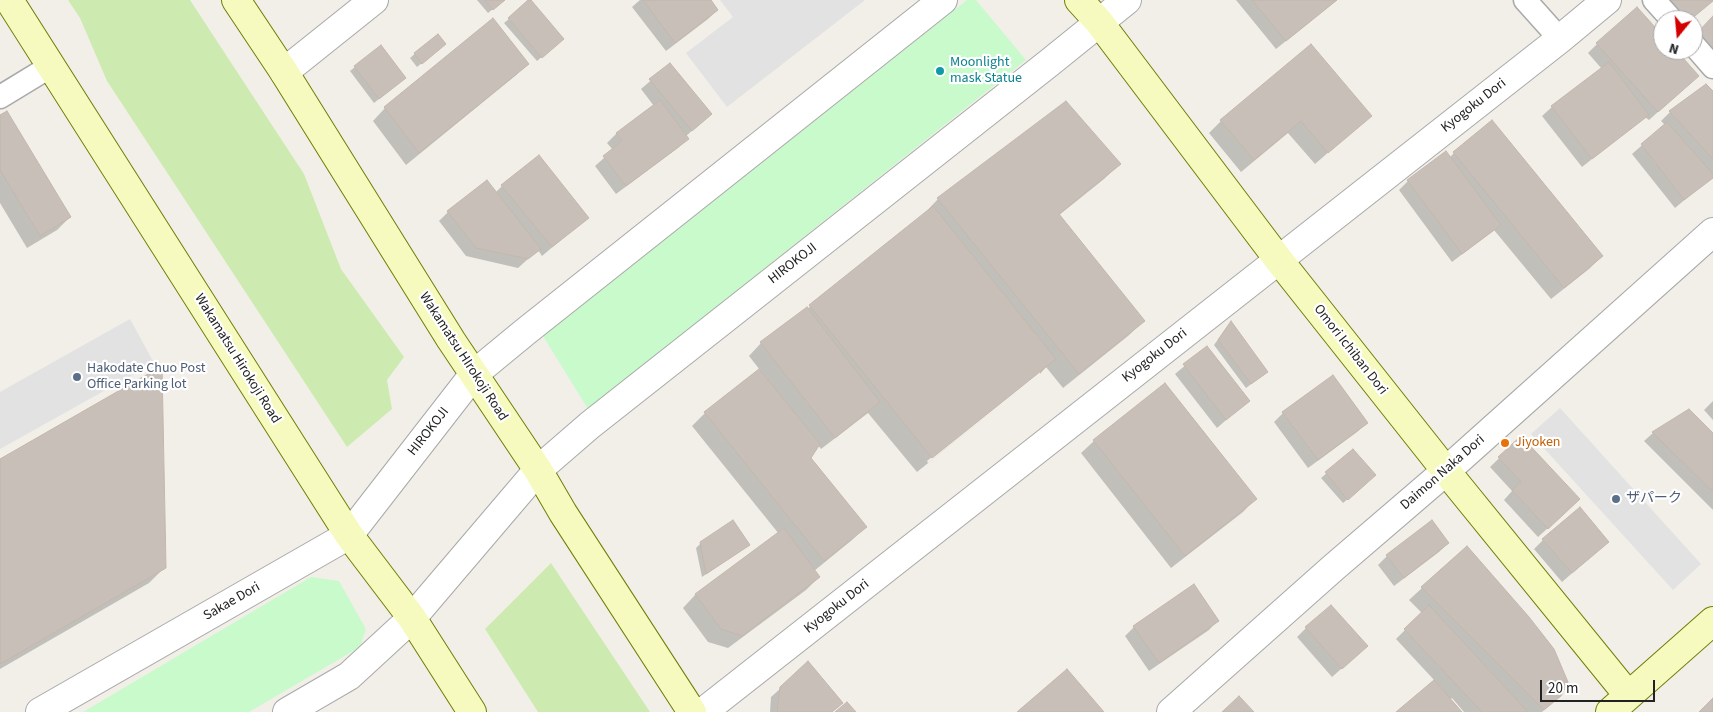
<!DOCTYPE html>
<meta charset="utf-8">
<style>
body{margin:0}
#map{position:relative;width:1713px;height:712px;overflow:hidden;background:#f2efe9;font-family:"Source Sans 3",sans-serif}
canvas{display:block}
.north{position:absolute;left:1653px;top:10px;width:50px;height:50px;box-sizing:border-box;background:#fff;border:1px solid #a7a7a7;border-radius:50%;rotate:197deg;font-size:14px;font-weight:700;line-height:20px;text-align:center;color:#222}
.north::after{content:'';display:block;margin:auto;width:18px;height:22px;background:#d40000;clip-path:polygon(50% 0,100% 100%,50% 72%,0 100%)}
.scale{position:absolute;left:1540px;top:680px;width:115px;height:22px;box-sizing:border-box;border:2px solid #222;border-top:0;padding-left:6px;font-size:15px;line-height:18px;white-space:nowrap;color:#222;-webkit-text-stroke:4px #fff;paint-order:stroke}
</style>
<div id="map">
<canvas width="1713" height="712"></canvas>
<div class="north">N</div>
<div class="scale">20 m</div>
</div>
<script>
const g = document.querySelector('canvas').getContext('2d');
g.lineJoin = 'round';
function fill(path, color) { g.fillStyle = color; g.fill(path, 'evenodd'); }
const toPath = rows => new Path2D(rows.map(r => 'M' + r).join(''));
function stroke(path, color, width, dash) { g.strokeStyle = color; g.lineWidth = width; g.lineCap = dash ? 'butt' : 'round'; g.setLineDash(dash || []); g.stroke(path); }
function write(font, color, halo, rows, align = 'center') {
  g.font = font + ' "Source Sans 3","Noto Sans JP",sans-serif'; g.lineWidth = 4.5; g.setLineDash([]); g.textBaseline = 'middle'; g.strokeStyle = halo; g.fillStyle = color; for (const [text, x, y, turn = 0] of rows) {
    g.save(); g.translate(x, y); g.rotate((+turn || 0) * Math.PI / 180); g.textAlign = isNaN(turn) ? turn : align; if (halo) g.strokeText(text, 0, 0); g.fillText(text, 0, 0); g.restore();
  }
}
fill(toPath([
 [68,0,190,0,304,174,341,269,404,357,387,380,392,409,347,447,107,81,80,18],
 [551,563,650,712,538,712,485,629]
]), '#cdebb0');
fill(toPath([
 [967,0,976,0,1026,60,588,409,543,336],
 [311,577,339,581,366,629,360,647,249,712,83,712]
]), '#c8facc');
fill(toPath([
 [720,0,865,0,727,107,686,53,733,17],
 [130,319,154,363,0,449,0,392],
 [1560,408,1701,564,1673,590,1531,434]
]), '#e2e2e2');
fill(toPath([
 [477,0,504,0,488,13],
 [640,0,709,0,717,10,708,19,666,51,632,7],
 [1236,0,1337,0,1276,49],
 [509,19,558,43,537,61,504,23],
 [437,35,440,49,417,67,410,58],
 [1663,38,1663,50,1674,50,1688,85,1649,120,1645,117,1582,167,1542,116,1552,107,1602,69,1588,53,1597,44],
 [528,64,515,76,406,165,373,121,385,108],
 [670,64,711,114,685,137,687,139,678,148,616,194,595,166,613,150,607,143,616,134,654,106,641,89],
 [355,67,405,78,374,103,350,71],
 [1713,93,1713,176,1675,208,1632,154,1665,125,1661,121,1670,112],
 [1370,116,1315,164,1288,133,1241,172,1209,133,1221,121],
 [0,117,70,217,57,230,27,248,0,203],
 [1446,153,1449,158,1454,153,1602,256,1589,269,1551,299,1494,230,1452,262,1399,190,1408,181],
 [1119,164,1104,179,1058,216,1143,321,1128,336,1063,388,1046,367,1040,374,1040,370,927,461,928,463,1039,374,917,472,868,413,821,449,818,445,809,458,865,527,852,540,814,571,819,577,806,590,728,648,708,642,683,608,695,595,779,534,692,426,705,413,760,370,749,356,761,343,807,309,923,215,938,199],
 [502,186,588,217,542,256,538,250,518,268,466,256,439,221,448,212,495,193],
 [1227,327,1262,376,1246,388,1214,345],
 [1206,348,1248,401,1217,428,1175,374],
 [1713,401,1713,420,1704,410],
 [1283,413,1366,423,1357,432,1308,468,1274,422],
 [1653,433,1713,435,1713,510,1644,441],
 [1521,437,1570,508,1538,537,1504,500,1512,491,1490,467],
 [1094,441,1255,499,1243,512,1171,568,1081,453],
 [1353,451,1370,480,1343,503,1321,478],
 [0,461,164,568,149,583,0,669],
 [1431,522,1448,543,1439,552,1394,586,1378,565,1387,556],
 [1543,540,1608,542,1562,582,1534,549],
 [701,543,748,545,702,577,696,548],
 [1422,588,1560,695,1542,712,1464,712,1452,698,1450,700,1460,712,1397,712,1435,681,1396,639,1422,613,1409,600],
 [1218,620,1209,630,1149,671,1125,636,1134,627],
 [1306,628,1357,655,1332,677,1297,637],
 [781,688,832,712,770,712,771,697]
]), '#0003');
const building = toPath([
 [485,0,505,0,493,10,485,0],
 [528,0,531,0,564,39,542,58,508,18,528,0],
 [643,0,711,0,718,10,675,43,643,0],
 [1252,0,1337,0,1286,41,1252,0],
 [1667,0,1713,0,1713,1,1690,20,1682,20,1667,0],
 [1637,7,1663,36,1663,50,1676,50,1699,76,1658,112,1596,43,1637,7],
 [1713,16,1713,52,1697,33,1713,16],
 [493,18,529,64,419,153,384,107,493,18],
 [438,34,446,44,422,64,414,53,438,34],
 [1311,44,1372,116,1328,153,1301,121,1254,160,1220,120,1311,44],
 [381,45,406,78,379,99,354,66,381,45],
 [1609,62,1649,115,1592,159,1551,106,1609,62],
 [670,63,712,114,692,131,649,79,670,63],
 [1706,84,1713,91,1713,159,1669,111,1706,84],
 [660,100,689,139,626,186,603,156,622,141,616,133,660,100],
 [1066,101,1121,164,1059,214,1145,321,1079,374,937,198,1066,101],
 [7,111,71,217,40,236,0,170,0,115,7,111],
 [1492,120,1603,256,1564,288,1453,152,1492,120],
 [1667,122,1713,174,1713,178,1684,200,1641,144,1667,122],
 [1446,151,1501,225,1462,254,1407,180,1446,151],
 [539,155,589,218,552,247,501,185,539,155],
 [487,180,541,249,528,259,476,248,447,211,487,180],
 [933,206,1056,359,932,458,809,305,933,206],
 [807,307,880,402,835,438,760,342,807,307],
 [1231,321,1268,372,1251,384,1218,340,1231,321],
 [1207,346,1250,401,1226,420,1183,364,1207,346],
 [162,366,166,568,0,664,0,459,162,366],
 [759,369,820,444,811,458,867,527,824,561,704,412,759,369],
 [1333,375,1368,423,1318,460,1282,412,1333,375],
 [1165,383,1257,499,1185,556,1093,440,1165,383],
 [1689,409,1713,433,1713,492,1652,432,1689,409],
 [1521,436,1580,499,1548,529,1512,490,1521,482,1498,457,1521,436],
 [1353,449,1376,475,1348,500,1325,472,1353,449],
 [1580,507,1609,542,1572,573,1542,539,1580,507],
 [733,520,750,545,706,574,700,542,733,520],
 [1432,520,1449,543,1404,578,1386,555,1432,520],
 [784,528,820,577,742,636,721,629,695,594,784,528],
 [1467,546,1529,617,1554,649,1568,682,1561,696,1544,710,1421,587,1467,546],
 [1194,584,1219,621,1159,663,1133,626,1194,584],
 [1331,605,1368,646,1342,669,1305,627,1331,605],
 [1429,605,1527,711,1526,712,1482,712,1404,629,1429,605],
 [808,661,843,703,832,712,777,712,780,687,808,661],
 [1067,669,1104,712,1017,712,1067,669],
 [1434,680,1462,712,1396,712,1434,680],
 [1239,696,1254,712,1222,712,1239,696],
 [1713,698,1713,712,1699,712,1713,698],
 [847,702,856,712,835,712,847,702]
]);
fill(building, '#c7bfb8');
stroke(building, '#c4b6ab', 1);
const lane = toPath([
 [1525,0,1560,39],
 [1654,0,1672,20],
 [1693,44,1713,67],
 [0,97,51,66]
]);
const street = toPath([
 [284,72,374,0],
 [40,712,349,535,474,374,525,332,943,0],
 [287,712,349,676,412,618,538,470,590,425,1049,63,1127,0],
 [703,712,1560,39,1607,0],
 [1171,712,1333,568,1446,471,1713,232]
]);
const secondary = toPath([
 [9,0,349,535,412,618,472,712],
 [236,0,284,72,451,340,538,470,563,513,692,712],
 [1079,0,1099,22,1278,259,1446,471,1628,695],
 [1610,712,1713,621]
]);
stroke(lane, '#a9a9a9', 25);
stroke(street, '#a9a9a9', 30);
stroke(secondary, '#707d05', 30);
stroke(lane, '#fff', 22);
stroke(street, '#fff', 28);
stroke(secondary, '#f7fabf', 28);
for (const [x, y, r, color] of [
 [940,71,5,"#0f9aa8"],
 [77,377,5,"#5c6f8a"],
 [1505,443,5,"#e8710a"],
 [1616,499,5,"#5c6f8a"]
]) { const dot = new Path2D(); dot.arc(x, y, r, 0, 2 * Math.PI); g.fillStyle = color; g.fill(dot); stroke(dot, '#fff', 2); }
write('14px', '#0d838f', '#fff', [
 ["Moonlight",950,63],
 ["mask Statue",950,79]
], 'left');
write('14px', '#222', '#fff', [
 ["Kyogoku Dori",1474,106,-38],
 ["HIROKOJI",793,264,-38],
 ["Omori Ichiban Dori",1350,350,52],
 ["Kyogoku Dori",1155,356,-38],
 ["Wakamatsu HIrokoji Road",463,357,57],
 ["Wakamatsu Hirokoji Road",237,359,58],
 ["HIROKOJI",429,432,-52],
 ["Daimon Naka Dori",1443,473,-41],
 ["Sakae Dori",232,602,-30],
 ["Kyogoku Dori",837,607,-38]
]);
write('14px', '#4e5e75', '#fff', [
 ["Hakodate Chuo Post",87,369],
 ["Office Parking lot",87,385],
 ["ザパーク",1626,499]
], 'left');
write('14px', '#c56008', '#fff', [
 ["Jiyoken",1515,443]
], 'left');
</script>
